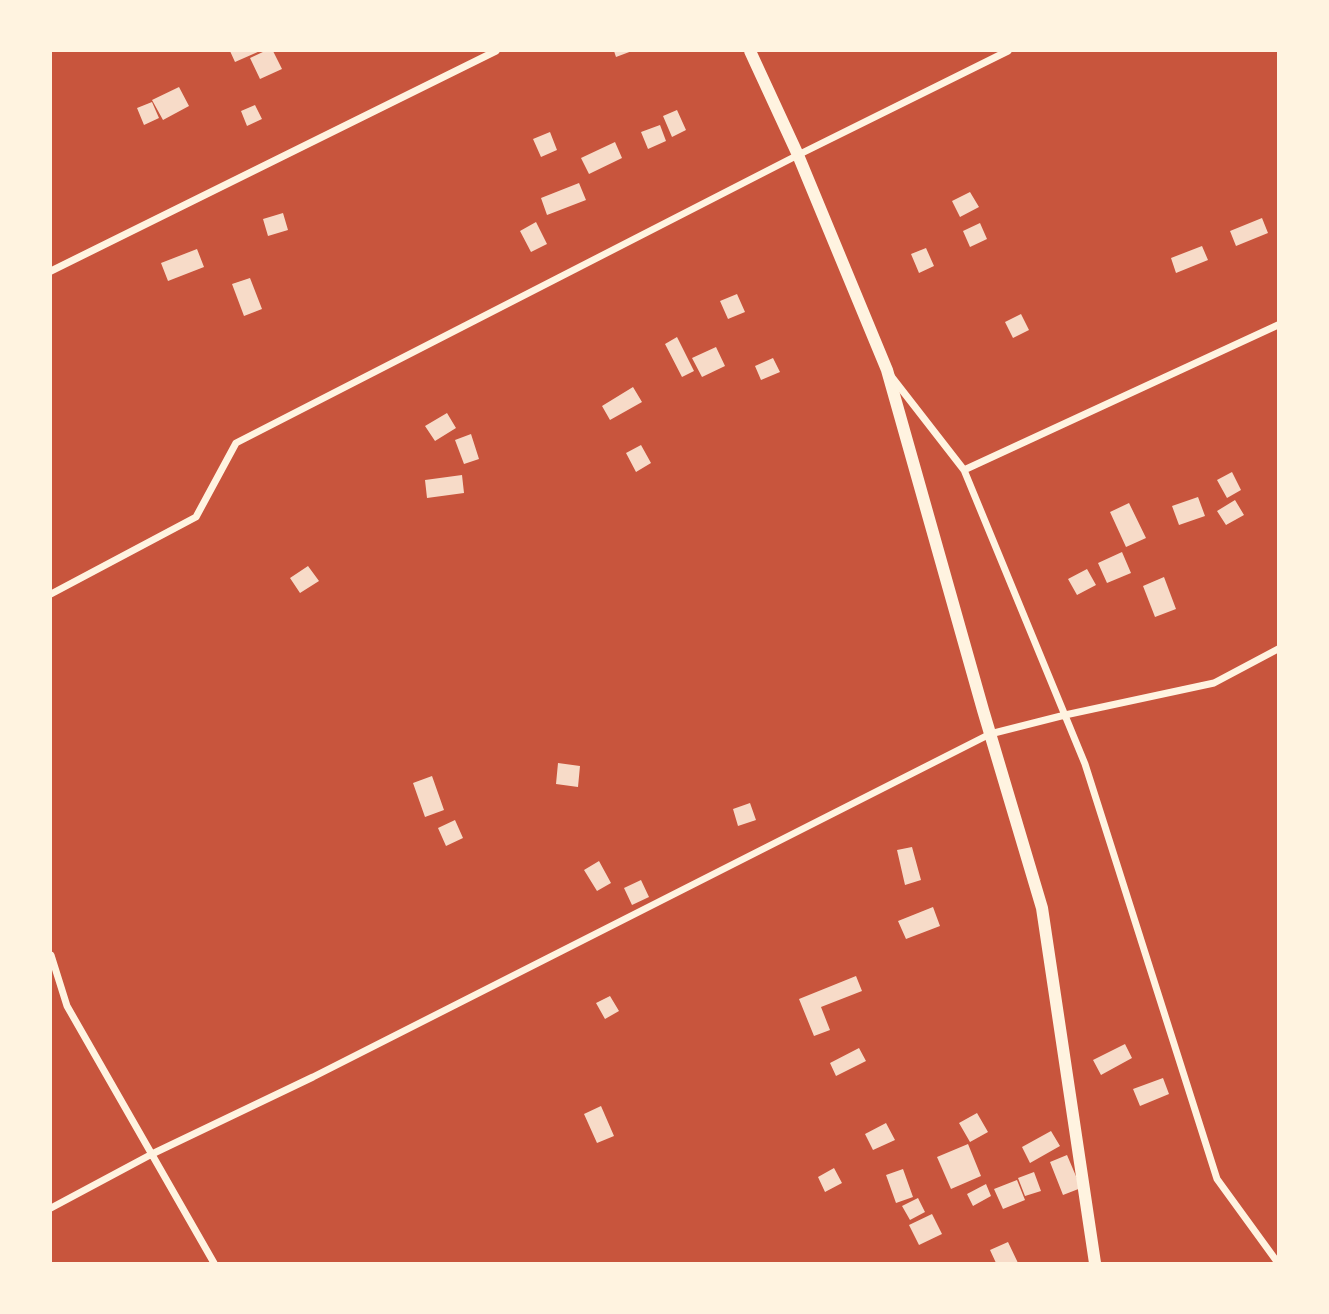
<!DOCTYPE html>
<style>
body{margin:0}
#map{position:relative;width:1329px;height:1314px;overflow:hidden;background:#c8553d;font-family:"Varela Round",sans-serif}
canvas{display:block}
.frame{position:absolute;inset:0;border:52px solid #fff3e0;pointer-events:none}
</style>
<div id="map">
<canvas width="1329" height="1314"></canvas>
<div class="frame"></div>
</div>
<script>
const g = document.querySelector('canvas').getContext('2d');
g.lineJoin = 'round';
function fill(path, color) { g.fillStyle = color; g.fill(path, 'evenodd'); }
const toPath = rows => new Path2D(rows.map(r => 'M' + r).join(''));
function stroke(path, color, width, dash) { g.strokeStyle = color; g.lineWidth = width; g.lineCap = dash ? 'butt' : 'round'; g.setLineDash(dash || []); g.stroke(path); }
fill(toPath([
 [230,51,260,51,235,62],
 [265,51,273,51,282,69,260,79,250,58],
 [614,51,632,51,616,57],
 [179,87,189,106,163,120,152,100],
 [152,102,159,118,144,125,137,108],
 [255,105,262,119,247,126,241,111],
 [677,110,686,130,672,137,663,116],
 [660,125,666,141,648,149,641,132],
 [550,132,557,150,541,157,533,139],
 [615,142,622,158,589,174,581,158],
 [579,183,586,200,547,215,541,198],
 [970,192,979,207,960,217,952,201],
 [283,213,288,230,268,236,263,219],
 [1262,218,1268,233,1236,246,1230,231],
 [536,222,547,244,531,252,520,231],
 [980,223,987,239,970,247,963,231],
 [1202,246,1208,260,1176,273,1171,258],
 [926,248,934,266,919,273,911,254],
 [197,249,204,267,168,281,161,263],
 [250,278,262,309,244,316,232,284],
 [737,294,745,312,728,319,720,301],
 [1021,314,1029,330,1013,338,1005,322],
 [677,337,694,371,682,377,665,344],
 [716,347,725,366,702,377,692,358],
 [773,358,780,372,761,380,755,366],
 [633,387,642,402,610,420,602,406],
 [447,413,456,428,435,441,425,426],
 [471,434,479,459,464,464,455,440],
 [641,445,651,463,636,472,626,453],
 [1232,472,1241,490,1227,498,1217,480],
 [462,475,464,493,427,498,425,480],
 [1198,497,1205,516,1179,525,1172,506],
 [1235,500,1244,515,1226,525,1217,511],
 [1129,503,1146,538,1126,547,1110,512],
 [1122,552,1131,573,1107,583,1098,563],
 [308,566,319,581,300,593,290,578],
 [1087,569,1096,585,1077,595,1068,579],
 [1164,577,1176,609,1155,617,1143,586],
 [558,763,580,766,578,787,556,784],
 [432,776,444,810,425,817,413,783],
 [750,803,756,820,738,826,733,809],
 [455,820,463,838,446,846,438,828],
 [912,847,921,880,905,885,897,850],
 [599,861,611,883,597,891,584,870],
 [641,880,649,897,632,905,624,888],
 [933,907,940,926,906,939,898,921],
 [856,976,862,991,821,1007,830,1030,814,1036,799,999],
 [610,996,619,1011,605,1019,596,1003],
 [1125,1044,1132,1058,1101,1075,1093,1060],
 [859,1048,866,1061,836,1076,830,1063],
 [1163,1078,1169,1094,1140,1106,1133,1089],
 [601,1106,614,1136,597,1143,584,1114],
 [977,1113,988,1132,970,1142,959,1123],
 [886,1123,895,1140,873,1150,865,1134],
 [1051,1131,1060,1146,1030,1163,1022,1147],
 [968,1144,981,1176,951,1189,937,1157],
 [1067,1155,1081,1188,1063,1195,1050,1162],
 [834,1168,842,1183,825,1192,818,1177],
 [903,1169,913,1197,896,1203,886,1175],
 [1034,1172,1041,1191,1025,1196,1018,1178],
 [1017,1180,1025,1200,1003,1209,994,1189],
 [986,1184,991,1196,973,1206,967,1194],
 [918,1198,925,1212,910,1220,902,1206],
 [932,1214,942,1234,919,1245,909,1225],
 [1008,1242,1018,1263,996,1263,990,1250]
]), '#f7dbc8');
stroke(toPath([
 [51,271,496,51],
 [891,376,964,470,1085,764,1217,1179,1278,1263],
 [964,470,1278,325],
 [51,594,196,517,236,443,798,155,1008,51],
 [51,955,67,1006,214,1263],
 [51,1208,152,1154,313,1077,990,734,1065,715,1214,683,1278,649]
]), '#fff3e0', 7);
stroke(toPath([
 [750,51,798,155,887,370,983,710,1042,908,1095,1263]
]), '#fff3e0', 12);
</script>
